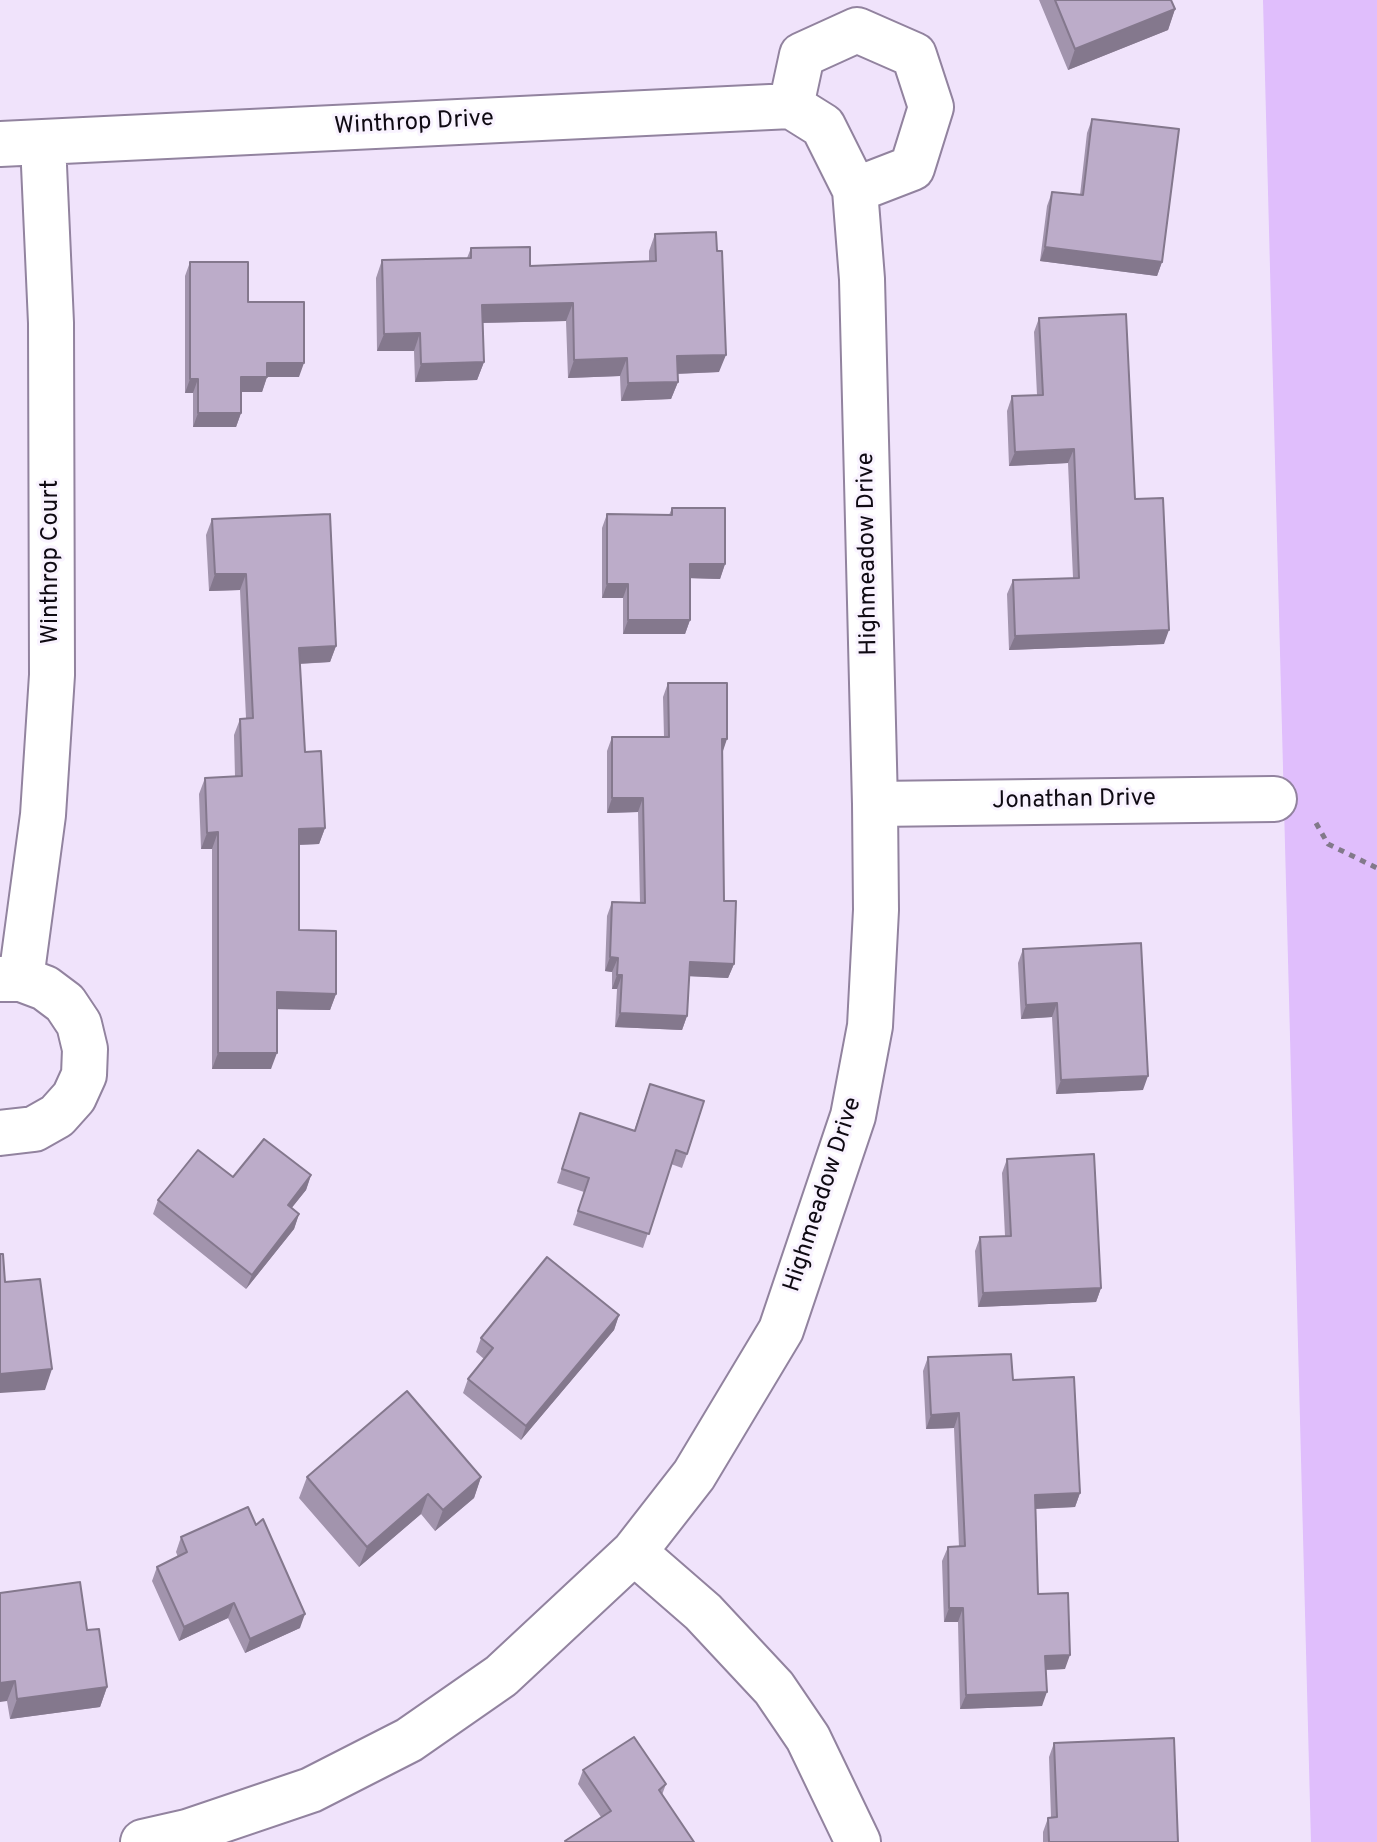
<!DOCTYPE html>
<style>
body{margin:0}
canvas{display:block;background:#f0e3fb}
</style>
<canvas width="1377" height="1842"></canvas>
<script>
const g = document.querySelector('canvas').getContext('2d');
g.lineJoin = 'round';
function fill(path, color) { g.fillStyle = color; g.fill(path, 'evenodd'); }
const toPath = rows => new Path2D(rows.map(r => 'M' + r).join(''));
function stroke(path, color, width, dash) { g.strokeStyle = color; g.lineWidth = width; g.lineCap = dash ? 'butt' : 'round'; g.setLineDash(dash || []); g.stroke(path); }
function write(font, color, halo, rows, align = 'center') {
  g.font = font + ' Overpass,sans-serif'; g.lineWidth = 6; g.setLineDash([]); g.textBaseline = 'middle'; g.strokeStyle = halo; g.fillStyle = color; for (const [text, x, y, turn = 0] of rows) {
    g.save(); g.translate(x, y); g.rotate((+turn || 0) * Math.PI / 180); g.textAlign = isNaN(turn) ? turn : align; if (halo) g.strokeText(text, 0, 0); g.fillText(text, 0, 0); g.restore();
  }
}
fill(toPath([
 [1263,0,1377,0,1377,1842,1311,1842]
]), '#e0befc');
const minor = toPath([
 [791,106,802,55,857,30,914,55,931,107,912,168,855,190],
 [0,144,791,106,823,126,855,190,862,279,875,804,876,910,870,1026,853,1116,781,1330,694,1475,634,1552,501,1676,409,1740,311,1790,187,1832,143,1842],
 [875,804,1274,799],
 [0,979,21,979,45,988,65,1003,79,1024,85,1049,84,1075,74,1097,57,1116,34,1129,0,1133],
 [21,979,43,815,52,675,51,323,43,143],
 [634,1552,703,1612,774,1688,808,1738,858,1842]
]);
stroke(minor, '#92839f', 48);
stroke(toPath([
 [1316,823,1328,844,1377,868]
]), '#82798a', 5, [6, 6]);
stroke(minor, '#fff', 44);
fill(toPath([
 [1039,0,1171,0,1175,9,1168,30,1068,70],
 [1092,119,1162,262,1157,276,1040,261,1047,206,1052,192,1080,195,1087,133],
 [655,234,719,372,677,374,678,382,671,399,621,401,620,376,568,378,566,321,483,323,484,362,477,380,415,382,414,351,377,351,376,278,382,260,467,258,471,248,530,266,649,261,649,251],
 [190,262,248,302,299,377,267,377,262,392,241,392,241,413,236,427,193,427,193,393,185,393,185,276],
 [1039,318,1135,499,1164,644,1009,650,1007,594,1013,580,1073,578,1068,463,1009,466,1007,411,1012,396,1037,395,1034,332],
 [672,508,725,564,720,579,690,578,690,620,685,634,623,634,623,598,602,598,602,528,607,514,669,515],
 [212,519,336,646,330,662,300,664,305,752,325,828,319,844,299,845,299,930,336,994,330,1010,277,1009,271,1069,212,1069,212,849,201,849,199,794,205,778,235,777,234,735,240,719,246,718,240,590,209,591,206,535],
 [668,683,722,753,724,901,734,964,728,978,689,976,687,1016,682,1030,615,1027,617,989,612,989,612,972,605,971,607,916,612,902,640,903,638,812,607,813,607,751,612,737,664,737,663,697],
 [1023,949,1143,1090,1056,1094,1052,1017,1021,1019,1018,963],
 [650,1084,687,1154,682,1168,671,1164,643,1248,573,1225,584,1192,557,1183,580,1113,634,1131],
 [1007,1159,1101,1288,1096,1302,978,1307,975,1251,980,1237,1005,1236,1002,1173],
 [311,1175,306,1190,291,1208,299,1214,294,1229,246,1289,153,1214,158,1200,233,1177],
 [619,1315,614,1330,521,1440,463,1393,468,1379,484,1359,476,1352,481,1338],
 [928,1357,1013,1380,1080,1493,1075,1507,1036,1509,1038,1594,1065,1669,1046,1670,1042,1706,960,1709,958,1622,944,1622,942,1561,948,1547,959,1547,954,1428,926,1429,923,1371],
 [307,1477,481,1477,474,1498,435,1531,421,1514,359,1567,299,1498],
 [181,1537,300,1628,245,1653,228,1618,179,1641,152,1581,157,1567,178,1557,176,1552],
 [0,1593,87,1630,107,1687,100,1707,10,1719,7,1701],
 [1054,1743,1178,1842,1043,1842,1043,1832,1048,1818,1051,1817,1049,1757],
 [583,1770,666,1784,662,1795,694,1842,565,1842,601,1817,578,1784]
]), '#a294ad');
fill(toPath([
 [1175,9,1168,30,1068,70,1075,49],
 [1045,247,1162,262,1157,276,1040,261],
 [573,303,566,321,476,323,482,305],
 [420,333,414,351,377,351,384,334],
 [726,355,719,372,670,374,677,356],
 [627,358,620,376,568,378,574,360],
 [484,362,477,380,415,382,421,364],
 [267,363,304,363,299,377,262,377],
 [241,377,267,377,262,392,236,392],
 [190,379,198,379,193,393,185,393],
 [678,382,671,399,621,401,628,383],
 [198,413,241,413,236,427,193,427],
 [1074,449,1068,463,1009,466,1015,452],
 [690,564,725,564,720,579,685,578],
 [215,574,246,574,240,590,209,591],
 [607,584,628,584,623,598,602,598],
 [628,620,690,620,685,634,623,634],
 [1169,630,1164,644,1009,650,1015,636],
 [336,646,330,662,293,664,299,648],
 [722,739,727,739,722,754],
 [612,798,643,798,638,812,607,813],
 [325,828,319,844,293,845,299,829],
 [218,832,212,849,201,849,207,833],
 [610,957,618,958,612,972,605,971],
 [690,962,734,964,728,978,685,976],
 [617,975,622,975,617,989,612,989],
 [277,992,336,994,330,1010,271,1009],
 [1057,1003,1052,1017,1021,1019,1026,1005],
 [620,1013,687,1016,682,1030,615,1027],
 [218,1053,277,1053,271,1069,212,1069],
 [1148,1076,1143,1090,1056,1094,1061,1080],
 [311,1175,306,1190,283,1219,288,1205],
 [299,1214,294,1229,246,1289,252,1275],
 [1101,1288,1096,1302,978,1307,983,1293],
 [619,1315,614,1330,521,1440,526,1426],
 [52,1369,45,1390,0,1393,0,1374],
 [959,1413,954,1428,926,1429,931,1415],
 [481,1477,474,1498,435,1531,443,1510],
 [1080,1493,1075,1507,1030,1509,1035,1495],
 [428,1494,421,1514,359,1567,367,1547],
 [234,1603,228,1618,179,1641,184,1627],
 [949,1608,963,1608,958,1622,944,1622],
 [305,1614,300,1628,245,1653,250,1639],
 [1070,1655,1065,1669,1040,1670,1045,1656],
 [15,1681,7,1701,0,1702,0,1683],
 [107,1687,100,1707,10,1719,17,1699],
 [1047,1692,1042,1706,960,1709,966,1695]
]), '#84788d');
const building = toPath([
 [1055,0,1171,0,1175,9,1075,49,1055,0],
 [1092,119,1179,129,1162,262,1045,247,1052,192,1083,195,1092,119],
 [716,232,717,251,722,251,726,355,677,356,678,382,628,383,627,358,574,360,573,303,482,305,484,362,421,364,420,333,384,334,382,260,471,258,471,248,530,247,530,266,656,261,655,234,716,232],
 [190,262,248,262,248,302,304,302,304,363,267,363,267,377,241,377,241,413,198,413,198,379,190,379,190,262],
 [1126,314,1135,499,1163,498,1169,630,1015,636,1013,580,1079,578,1074,449,1015,452,1012,396,1043,395,1039,318,1126,314],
 [672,508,725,508,725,564,690,564,690,620,628,620,628,584,607,584,607,514,672,515,672,508],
 [330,514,336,646,299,648,305,752,321,751,325,828,299,829,299,930,336,931,336,994,277,992,277,1053,218,1053,218,832,207,833,205,778,242,776,240,719,253,718,246,574,215,574,212,519,330,514],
 [668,683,727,683,727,739,722,739,724,901,736,901,734,964,690,962,687,1016,620,1013,622,975,617,975,618,958,610,957,612,902,645,903,643,798,612,798,612,737,669,737,668,683],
 [1141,943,1148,1076,1061,1080,1057,1003,1026,1005,1023,949,1141,943],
 [650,1084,704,1101,687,1154,676,1150,649,1234,578,1211,589,1178,562,1169,580,1113,635,1131,650,1084],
 [264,1139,311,1175,288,1205,299,1214,252,1275,158,1200,198,1150,233,1177,264,1139],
 [1094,1154,1101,1288,983,1293,980,1237,1011,1236,1007,1159,1094,1154],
 [0,1254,3,1254,5,1282,40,1279,52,1369,0,1374,0,1254],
 [547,1257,619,1315,526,1426,468,1379,493,1348,481,1338,547,1257],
 [1011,1354,1013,1380,1074,1377,1080,1493,1035,1495,1038,1594,1068,1593,1070,1655,1045,1656,1047,1692,966,1695,963,1608,949,1608,948,1547,965,1546,959,1413,931,1415,928,1357,1011,1354],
 [407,1391,481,1477,443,1510,428,1494,367,1547,307,1477,407,1391],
 [248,1507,256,1525,263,1519,305,1614,250,1639,234,1603,184,1627,157,1567,187,1552,181,1537,248,1507],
 [80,1582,87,1630,99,1629,107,1687,17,1699,15,1681,0,1683,0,1593,80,1582],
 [634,1737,666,1784,659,1790,694,1842,566,1842,565,1841,611,1811,583,1770,634,1737],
 [1174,1738,1178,1842,1049,1842,1048,1818,1057,1817,1054,1743,1174,1738]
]);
fill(building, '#bcacc9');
stroke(building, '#84788d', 2);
write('24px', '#0f0a13', '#f9f3ff', [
 ["Winthrop Drive",414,124,-3],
 ["Highmeadow Drive",869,554,-91],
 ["Winthrop Court",52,562,-90],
 ["Jonathan Drive",1074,801,-1],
 ["Highmeadow Drive",824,1195,-72]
]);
</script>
